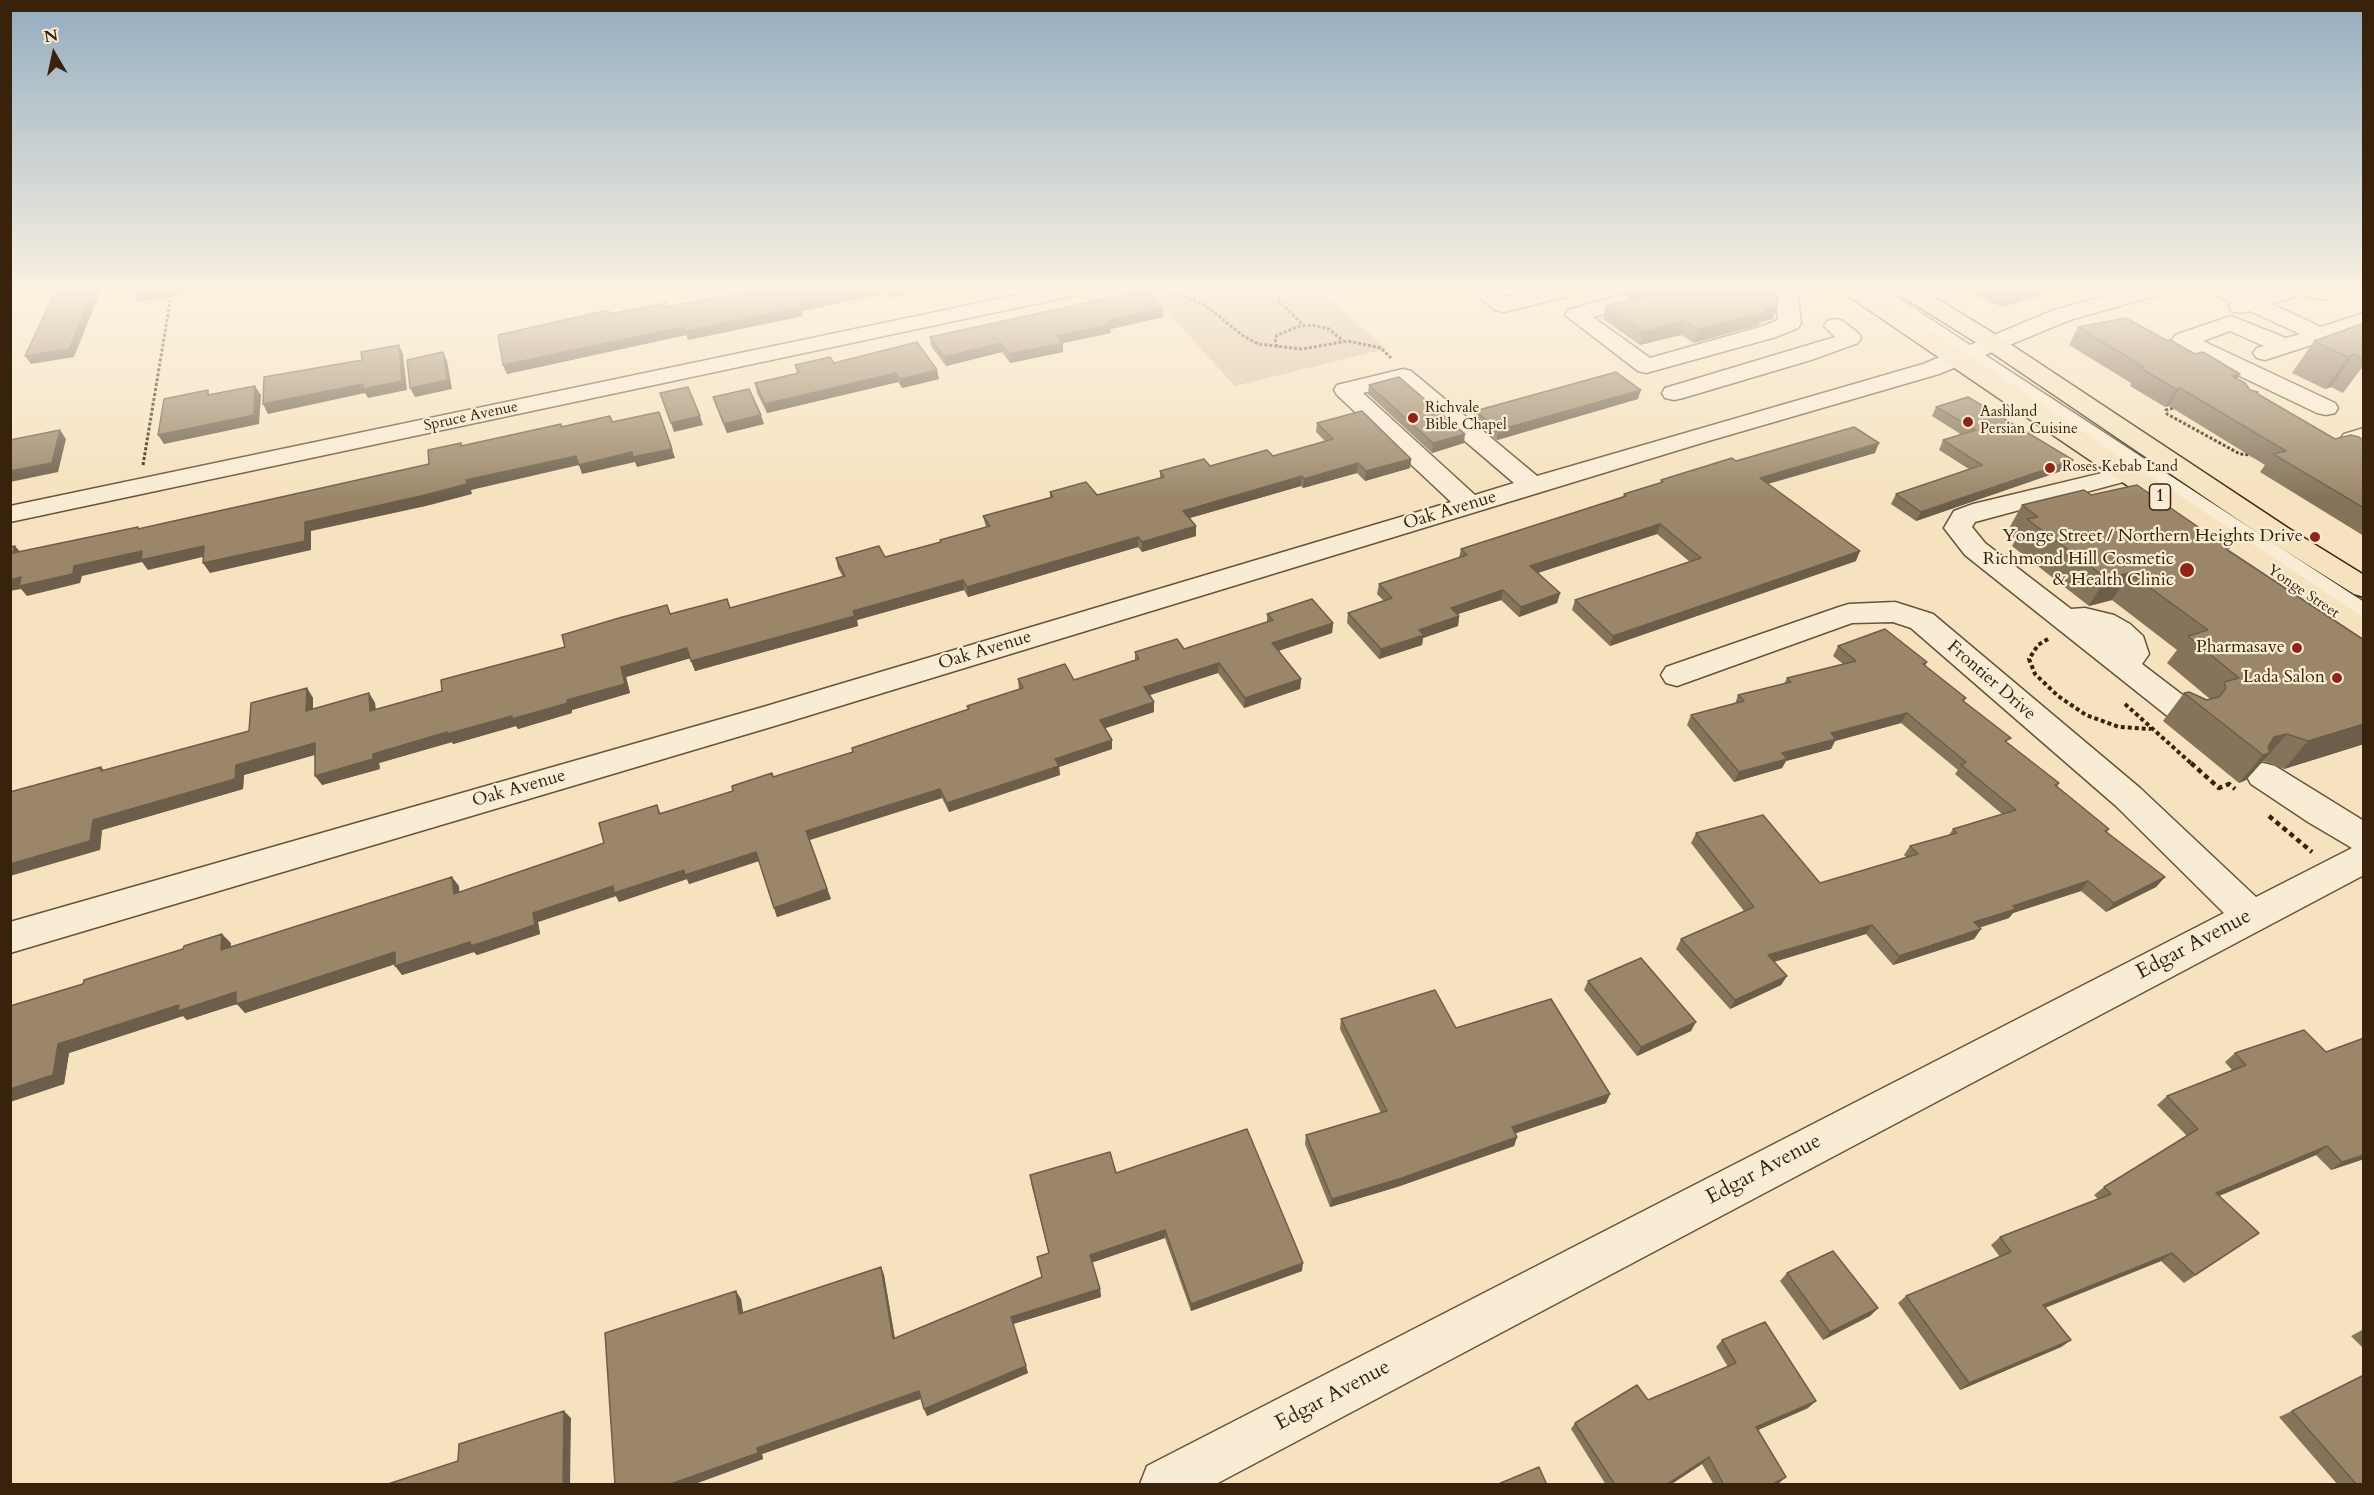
<!DOCTYPE html>
<style>
body{margin:0}
#map{position:relative;width:2374px;height:1495px;overflow:hidden;background:#f6e2be;font-family:Cardo,serif}
canvas{display:block}
.frame{position:absolute;inset:0;border:12px solid #38220c;pointer-events:none}
.north{position:absolute;left:24px;top:24px;width:60px;height:60px;-webkit-text-stroke:4px #f9ecd5;paint-order:stroke;rotate:351deg;font-size:16px;font-weight:700;line-height:24px;text-align:center;color:#38220c}
.north::after{content:'';display:block;margin:auto;width:21px;height:27px;background:#38220c;clip-path:polygon(50% 0,100% 100%,50% 72%,0 100%)}
</style>
<div id="map">
<canvas width="2374" height="1495"></canvas>
<div class="frame"></div>
<div class="north">N</div>
</div>
<script>
const g = document.querySelector('canvas').getContext('2d');
g.lineJoin = 'round';
function fill(path, color) { g.fillStyle = color; g.fill(path, 'evenodd'); }
const toPath = rows => new Path2D(rows.map(r => 'M' + r).join(''));
function stroke(path, color, width, dash) { g.strokeStyle = color; g.lineWidth = width; g.lineCap = dash ? 'butt' : 'round'; g.setLineDash(dash || []); g.stroke(path); }
function write(font, color, halo, rows, align = 'center') {
  g.font = font + ' Cardo,serif'; g.lineWidth = 4.5; g.setLineDash([]); g.textBaseline = 'middle'; g.strokeStyle = halo; g.fillStyle = color; for (const [text, x, y, turn = 0] of rows) {
    g.save(); g.translate(x, y); g.rotate((+turn || 0) * Math.PI / 180); g.textAlign = isNaN(turn) ? turn : align; if (halo) g.strokeText(text, 0, 0); g.fillText(text, 0, 0); g.restore();
  }
}
fill(toPath([
 [1147,290,1319,290,1386,349,1235,386]
]), '#d6c1a0');
const minor = toPath([
 [1041,290,1083,290,1080,295,1072,296,10,522,10,506,1041,290],
 [1471,290,1496,290,1507,297,1538,290,1576,290,1573,295,1503,312,1495,310,1471,290],
 [1775,290,1797,290,1801,323,1798,328,1776,337,1646,373,1638,371,1565,315,1568,310,1613,297,1621,295,1629,297,1632,302,1629,307,1593,317,1650,358,1760,327,1778,320,1775,290],
 [1860,290,1886,290,1970,345,2054,310,2126,290,2161,290,2158,295,2070,320,1985,355,2364,602,2364,626,2353,623,2138,478,1975,522,1972,527,1985,543,2071,609,2085,608,2114,615,2130,624,2143,636,2149,654,2142,664,2197,706,2202,714,2197,722,2186,725,2175,722,1965,555,1944,528,1954,511,1973,504,2123,468,1966,363,1939,374,1705,442,781,724,10,953,10,922,763,707,1451,502,1337,395,1334,390,1337,385,1403,369,1411,371,1537,476,1923,364,1950,353,1863,295,1860,290],
 [1398,384,1514,483,1475,495,1363,393,1398,384],
 [2211,290,2240,290,2253,296,2270,290,2302,290,2299,295,2272,304,2321,327,2364,313,2364,328,2265,360,2257,358,2253,353,2257,348,2264,346,2230,331,2203,341,2335,403,2338,408,2335,413,2326,415,2317,413,2175,345,2172,340,2175,335,2231,316,2286,338,2300,334,2250,311,2240,313,2232,311,2229,306,2231,302,2214,295,2211,290],
 [2302,290,2331,290,2333,293,2330,298,2322,300,2305,295,2302,290],
 [1835,319,1843,321,1858,333,1861,338,1858,343,1811,360,1683,398,1674,400,1665,398,1662,393,1665,388,1835,337,1824,326,1827,321,1835,319],
 [2364,428,2364,464,2355,461,2336,444,2344,434,2364,428],
 [1895,602,1933,614,2140,788,2256,897,2352,848,2308,822,2251,784,2246,775,2251,766,2263,763,2275,766,2364,821,2364,875,1216,1484,1140,1484,1147,1466,2224,913,2116,806,1911,628,1893,622,1852,623,1677,686,1666,683,1661,675,1666,667,1839,607,1849,604,1895,602]
]);
const major = toPath([
 [1844,290,1870,290,2364,618,2364,642,2353,639,1847,295,1844,290],
 [1897,290,1923,290,2001,338,2288,528,2364,575,2364,597,2354,594,2268,540,1985,348,1900,295,1897,290]
]);
stroke(minor, '#685238', 3);
stroke(major, '#38220c', 3);
stroke(toPath([
 [1165,290,1205,305,1242,335,1258,344,1302,349,1348,341,1381,348,1391,358],
 [1278,300,1304,326],
 [1277,347,1275,339,1277,335,1300,326,1313,325,1329,329,1343,341],
 [2173,408,2166,410,2167,414,2240,454,2252,455],
 [143,465,172,290]
]), '#38220c', 3, [3, 2]);
stroke(toPath([
 [2048,639,2038,645,2029,659,2035,674,2058,696,2086,715,2119,727,2151,729],
 [2125,704,2193,765]
]), '#38220c', 4, [4, 3]);
stroke(toPath([
 [2191,763,2219,788,2229,784,2235,789],
 [2269,816,2312,852]
]), '#38220c', 4.5, [5, 4]);
fill(minor, '#f9ecd5');
fill(major, '#f6e2be');
fill(toPath([
 [755,290,930,290,891,298,887,293,802,311,803,316,688,340,686,335,507,374,503,365,609,314,667,307],
 [1337,290,1367,290,1343,295],
 [1614,290,1777,290,1773,319,1761,322,1759,325,1694,343,1681,335,1640,345,1603,319,1606,306,1632,300,1630,295,1619,293],
 [1971,290,2060,290,2002,307,1972,294],
 [1163,317,1111,329,1111,333,1063,343,1063,352,1010,363,1002,352,946,366,931,346,930,337],
 [2364,323,2364,365,2343,393,2331,387,2325,389,2292,373,2314,341],
 [2078,327,2166,340,2240,374,2237,379,2250,390,2258,392,2257,393,2335,439,2364,441,2364,536,2260,472,2265,465,2169,406,2165,407,2130,386,2131,383,2069,345],
 [834,363,939,379,902,388,898,382,767,413,757,393,755,383,797,374,795,365],
 [1369,385,1464,443,1432,453,1368,394],
 [713,397,764,424,727,433,716,406],
 [1638,399,1497,440,1473,420,1475,411],
 [1936,407,2067,469,1916,521,1891,504,1896,494,1969,469,1939,450,1943,440,1962,435,1932,416],
 [1317,423,1411,459,1410,468,1365,481,1357,473,1303,488,1301,486,1190,518,1196,526,1196,536,1142,552,1138,547,968,597,964,590,857,620,858,626,695,671,690,658,626,677,630,693,572,710,572,713,518,729,516,726,453,744,452,742,379,763,380,769,322,785,315,755,244,775,243,789,102,830,100,850,101,767,104,770,249,731,307,688,313,698,313,709,369,693,375,703,376,710,442,691,565,647,667,605,670,614,730,608,843,577,838,568,836,558,885,557,940,542,940,540,986,527,983,516,1050,498,1050,492,1097,495,1160,478,1160,471,1210,466,1273,456,1325,441,1316,432],
 [1875,453,1768,484,1856,561,1610,646,1572,610,1575,600,1690,562,1657,534,1538,573,1560,593,1557,603,1519,617,1501,600,1458,614,1459,616,1458,626,1423,638,1422,645,1379,659,1347,623,1348,613,1384,601,1377,594,1379,584,1459,558,1461,549,1623,497,1624,494,1660,483,1661,480,1736,461],
 [2091,495,2229,548,2227,550,2364,640,2364,744,2284,769,2263,761,2246,780,2239,783,2163,721,2184,693,2207,700,2210,699,2167,663,2177,650,2112,600,2089,606,2012,546,2016,539,2007,532,2022,505],
 [1267,614,1333,623,1332,633,1278,651,1301,679,1300,689,1244,708,1218,673,1149,695,1154,712,1105,728,1112,740,1112,749,1059,767,1060,775,949,812,942,798,810,840,831,899,777,917,759,861,689,884,687,879,619,902,616,896,538,922,540,934,477,955,474,952,402,975,395,964,245,1013,237,1004,187,1020,183,1016,69,1053,64,1084,10,1102,10,1006,231,943,231,947,459,886,459,892,604,843,657,805,661,814,853,752,852,748,968,709,967,706,1019,690,1018,679,1074,680,1135,660,1135,652,1184,649,1267,622],
 [1838,646,1927,662,1925,666,1966,698,1964,701,2008,743,2059,783,2057,787,2109,829,2107,832,2165,877,2156,887,2106,912,2081,891,2013,913,2009,918,1979,928,1981,929,1974,939,1893,965,1866,934,1774,962,1787,976,1781,985,1730,1009,1676,949,1681,939,1744,911,1691,843,1696,833,1820,883,1906,857,1904,855,1910,846,1949,835,1953,829,2002,814,1955,774,1958,770,1901,723,1835,741,1831,749,1786,761,1782,768,1734,782,1687,725,1691,715,1735,704,1738,695,1784,684,1787,678,1843,664,1833,656],
 [1588,981,1691,1031,1637,1056,1584,990],
 [1341,1019,1456,1028,1606,1103,1515,1133,1517,1137,1514,1146,1397,1187,1330,1207,1305,1144,1306,1135,1381,1113,1340,1029],
 [2235,1053,2364,1159,2331,1170,2316,1155,2218,1196,2247,1241,2184,1283,2161,1261,2045,1308,2071,1340,2061,1347,1960,1390,1898,1303,1906,1296,2000,1257,1991,1245,2000,1237,2098,1199,2094,1195,2104,1187,2187,1136,2157,1105,2167,1096,2232,1070,2225,1062],
 [1116,1173,1302,1271,1191,1311,1165,1238,1092,1262,1100,1289,1101,1297,1013,1324,1028,1373,927,1416,924,1409,921,1399,762,1454,763,1459,692,1485,615,1485,741,1299,743,1312,881,1267,884,1275,895,1338,1042,1277,1049,1254,1031,1183],
 [1787,1273,1878,1308,1870,1316,1823,1340,1780,1281],
 [2364,1329,2364,1349,2351,1336],
 [1722,1340,1808,1408,1758,1430,1779,1484,1777,1485,1714,1485,1702,1464,1670,1485,1606,1485,1571,1429,1575,1423,1648,1400,1728,1367,1716,1347],
 [2292,1411,2364,1485,2338,1485,2279,1417]
]), '#85735a');
fill(toPath([
 [93,290,101,290,74,357,31,364,25,356],
 [153,290,212,290,137,302,132,293],
 [860,290,887,290,887,293,802,311,803,316,688,340,685,331,799,303],
 [889,290,930,290,891,298],
 [1343,290,1367,290,1343,295],
 [2033,290,2060,290,2002,307,2006,298],
 [1778,306,1773,319,1761,322,1759,325,1694,343,1698,330,1766,308],
 [1163,308,1163,317,1111,329,1111,333,1063,343,1063,352,1010,363,1009,354,1057,336,1108,321],
 [1685,321,1681,335,1640,345,1643,332],
 [683,327,686,335,507,374,503,365],
 [1001,343,1002,352,946,366,944,357],
 [399,345,403,354,407,390,368,398,365,393,268,414,263,404],
 [443,352,447,361,452,389,415,397,410,388],
 [2354,354,2331,387,2325,389,2348,357],
 [937,370,939,379,902,388,900,379],
 [896,373,898,382,767,413,765,404],
 [2240,374,2228,392,2232,376],
 [255,386,261,395,259,424,164,444,158,435],
 [2180,388,2169,406,2165,407,2176,389],
 [1641,390,1638,399,1497,440,1499,430],
 [761,415,764,424,727,433,724,424],
 [700,416,703,425,674,432,671,423],
 [60,430,66,439,58,472,10,482,10,471],
 [1465,434,1464,443,1432,453,1433,443],
 [1879,443,1875,453,1756,487,1760,478],
 [672,449,675,458,637,467,635,462,582,474,579,465,471,490,472,494,426,506,311,531,311,550,210,573,203,563,305,522,466,480,576,456,632,452],
 [1411,459,1410,468,1365,481,1366,471],
 [2073,460,2067,469,1916,521,1921,512],
 [1358,463,1357,473,1303,488,1304,479],
 [1302,476,1301,486,1183,520,1183,511],
 [1660,524,1657,534,1528,576,1530,566],
 [1196,526,1196,536,1142,552,1142,542],
 [1138,537,1138,547,968,597,967,587],
 [15,546,23,555,13,553],
 [204,546,211,555,148,570,142,562,82,576,80,583,27,596,21,589,10,591,10,580,142,551],
 [1860,551,1856,561,1610,646,1613,636],
 [2130,573,2112,600,2089,606,2106,578],
 [963,580,964,590,857,620,858,626,695,671,691,661,853,611],
 [1503,590,1501,600,1449,617,1451,608],
 [1560,593,1557,603,1519,617,1521,607],
 [1459,616,1458,626,1423,638,1422,645,1379,659,1381,649,1419,630],
 [1333,623,1332,633,1272,653,1272,643],
 [687,648,691,658,626,677,630,693,572,710,572,713,518,729,516,726,453,744,452,742,379,763,380,769,322,785,315,776,373,754,447,732,567,700,621,667],
 [1219,663,1218,673,1144,697,1144,687],
 [1301,679,1300,689,1244,708,1245,698],
 [307,688,313,698,313,720,306,711],
 [369,693,375,703,376,721,370,711],
 [1154,702,1154,712,1100,730,1100,720],
 [1907,713,1901,723,1835,741,1831,749,1786,761,1782,768,1734,782,1739,772,1831,733],
 [2364,724,2364,744,2284,769,2308,741],
 [2287,734,2246,780,2239,783,2263,755,2274,737],
 [1112,740,1112,749,1059,767,1060,775,949,812,947,803,1055,759],
 [315,743,321,753,244,775,243,789,102,830,100,850,10,876,10,864,93,820,236,765],
 [940,789,942,798,809,840,806,831],
 [756,852,759,861,689,884,687,879,619,902,616,896,538,922,540,934,477,955,474,952,402,975,395,966,533,913,613,886],
 [452,877,459,886,460,903,454,894],
 [2165,877,2156,887,2106,912,2114,903],
 [2088,881,2081,891,2013,913,2009,918,1967,931,1974,922,2013,906],
 [827,889,831,899,777,917,774,908],
 [1872,925,1866,934,1763,965,1768,955],
 [1981,929,1974,939,1893,965,1899,956],
 [222,934,231,943,230,959,221,950],
 [395,952,402,962,245,1013,237,1004,187,1020,183,1016,69,1053,64,1084,10,1102,10,1089,58,1044,179,1005,236,992],
 [1787,976,1781,985,1730,1009,1735,1000],
 [1696,1022,1691,1031,1637,1056,1641,1047],
 [1610,1094,1606,1103,1508,1136,1512,1127],
 [1517,1137,1514,1146,1397,1187,1330,1207,1332,1199],
 [2327,1146,2316,1155,2205,1202,2216,1193],
 [2364,1155,2364,1159,2331,1170,2342,1162],
 [1165,1230,1165,1238,1091,1263,1090,1255],
 [2172,1253,2161,1261,2034,1312,2043,1305],
 [1303,1263,1302,1271,1191,1311,1191,1304],
 [881,1267,884,1275,896,1346,893,1339],
 [1100,1289,1101,1297,1013,1324,1011,1317],
 [736,1291,741,1299,744,1321,739,1314],
 [1878,1308,1870,1316,1823,1340,1830,1332],
 [2071,1340,2061,1347,1960,1390,1969,1383],
 [1026,1366,1028,1373,927,1416,924,1409],
 [919,1391,922,1398,762,1454,763,1459,692,1485,668,1485,757,1448],
 [1816,1401,1808,1408,1749,1434,1756,1427],
 [564,1411,571,1418,570,1485,563,1485],
 [1709,1457,1702,1464,1670,1485,1666,1485],
 [1786,1477,1777,1485,1771,1485]
]), '#6c5e4a');
const building = toPath([
 [56,290,93,290,69,349,25,356,56,290],
 [133,290,153,290,132,293,133,290],
 [755,290,860,290,799,303,801,307,685,331,683,327,503,365,498,335,608,310,609,314,666,303,667,307,755,290],
 [1144,290,1146,290,1163,308,1108,321,1111,324,1057,336,1063,343,1009,354,1001,343,944,357,930,337,1144,290],
 [1638,290,1777,290,1778,306,1766,308,1764,312,1698,330,1685,321,1643,332,1606,306,1647,296,1638,290],
 [1988,290,2033,290,2006,298,1988,290],
 [2126,318,2166,340,2170,340,2195,354,2203,352,2240,374,2232,376,2245,383,2250,390,2258,392,2256,393,2335,439,2351,435,2359,437,2364,441,2364,508,2273,454,2286,451,2180,388,2176,389,2140,368,2144,367,2078,327,2126,318],
 [2364,323,2364,359,2354,354,2348,357,2314,341,2364,323],
 [917,342,937,370,900,379,896,373,765,404,755,383,799,373,795,365,830,357,834,363,917,342],
 [399,345,402,381,363,389,363,384,263,404,264,377,362,360,361,352,399,345],
 [443,352,448,380,410,388,407,360,443,352],
 [1616,372,1641,390,1499,430,1475,411,1616,372],
 [1399,377,1465,434,1433,443,1369,385,1399,377],
 [255,386,254,415,158,435,164,399,208,390,208,395,255,386],
 [688,387,700,416,671,423,660,393,688,387],
 [749,389,761,415,724,424,713,397,749,389],
 [1968,397,2073,460,1921,512,1896,494,1982,465,1943,440,1976,430,1936,407,1968,397],
 [1362,411,1411,459,1366,471,1358,463,1304,479,1302,476,1183,511,1196,526,1142,542,1138,537,967,587,963,580,853,611,855,616,691,661,687,648,621,667,625,684,567,700,568,703,512,719,512,716,447,734,447,732,373,754,373,759,315,776,315,743,236,765,235,779,93,820,90,841,10,864,10,792,101,767,101,771,249,731,251,703,307,688,306,711,369,693,370,711,442,691,441,680,565,647,562,635,619,618,667,605,670,614,727,599,730,608,845,576,836,558,879,546,885,557,941,542,940,540,990,526,983,516,1053,497,1050,492,1086,482,1097,495,1164,477,1160,471,1204,459,1210,466,1267,450,1273,456,1333,439,1317,423,1362,411],
 [659,412,672,449,633,457,632,452,579,465,576,456,466,480,467,484,421,496,305,522,305,541,203,563,204,546,141,560,142,551,74,566,73,574,19,586,21,577,10,580,10,547,15,546,13,553,138,527,138,529,429,464,428,450,461,443,461,446,561,424,561,427,610,416,612,422,659,412],
 [1854,427,1879,443,1760,478,1860,551,1613,636,1575,600,1701,558,1660,524,1530,566,1560,593,1521,607,1503,590,1451,608,1459,616,1419,630,1424,635,1381,649,1348,613,1392,598,1379,584,1467,555,1461,549,1626,496,1624,494,1663,482,1661,480,1732,458,1736,461,1854,427],
 [60,430,52,463,10,471,10,440,60,430],
 [2137,485,2229,548,2226,549,2364,640,2364,724,2308,741,2287,734,2274,737,2268,747,2270,753,2263,755,2184,693,2189,692,2207,700,2219,697,2226,688,2224,682,2239,678,2188,636,2208,630,2130,573,2106,578,2027,519,2038,517,2022,505,2084,490,2091,495,2137,485],
 [1312,599,1333,623,1272,643,1301,679,1245,698,1219,663,1144,687,1154,702,1100,720,1112,740,1055,759,1059,766,947,803,940,789,806,831,827,889,774,908,756,852,685,875,684,870,614,893,613,886,533,913,535,925,471,946,470,942,395,966,395,952,236,1004,236,992,178,1011,179,1005,58,1044,53,1075,10,1089,10,1006,83,984,84,980,183,949,184,946,222,934,221,950,452,877,454,894,604,843,599,823,657,805,659,814,733,791,732,786,772,773,773,777,853,752,852,748,969,709,967,706,1023,688,1018,679,1065,664,1074,680,1139,659,1135,652,1177,639,1184,649,1273,620,1267,614,1312,599],
 [1885,629,1927,662,1923,664,1966,698,1962,700,2011,738,2005,741,2059,783,2055,785,2109,829,2105,831,2165,877,2114,903,2088,881,2013,906,2016,909,1974,922,1981,929,1899,956,1872,925,1768,955,1787,976,1735,1000,1681,939,1754,907,1696,833,1763,815,1820,883,1918,854,1910,846,1957,833,1953,829,2016,810,1961,765,1966,762,1907,713,1831,733,1836,739,1782,753,1787,759,1739,772,1691,715,1744,701,1738,695,1791,682,1787,678,1856,661,1838,646,1885,629],
 [1641,958,1696,1022,1641,1047,1588,981,1641,958],
 [1435,990,1456,1028,1551,999,1610,1094,1512,1127,1517,1137,1399,1179,1332,1199,1306,1135,1387,1111,1341,1019,1435,990],
 [2304,1030,2326,1052,2364,1038,2364,1155,2342,1162,2327,1146,2216,1193,2259,1233,2195,1275,2172,1253,2043,1305,2071,1340,1969,1383,1906,1296,2011,1252,2000,1237,2111,1194,2104,1187,2198,1129,2167,1096,2246,1065,2235,1053,2304,1030],
 [1247,1129,1303,1263,1191,1304,1165,1230,1090,1255,1100,1289,1011,1317,1026,1366,924,1409,919,1391,757,1448,758,1453,668,1485,615,1485,605,1333,736,1291,739,1314,881,1267,893,1339,1042,1277,1037,1257,1049,1253,1030,1175,1110,1152,1116,1173,1247,1129],
 [1833,1251,1878,1308,1830,1332,1787,1273,1833,1251],
 [1765,1322,1816,1401,1756,1427,1786,1477,1771,1485,1724,1485,1709,1457,1666,1485,1615,1485,1575,1423,1637,1385,1648,1400,1736,1363,1722,1340,1765,1322],
 [2364,1375,2364,1485,2357,1485,2292,1411,2364,1375],
 [564,1411,563,1485,385,1485,458,1461,459,1444,564,1411],
 [1539,1467,1547,1485,1496,1485,1539,1467]
]);
fill(building, '#9b8669');
stroke(building, '#6c5e4a', 1.5);
const sky = g.createLinearGradient(0, 0, 0, 499);
sky.addColorStop(0, '#93acbf');
sky.addColorStop(0.58, '#fbf2e2');
sky.addColorStop(1, '#fbf2e200');
g.fillStyle = sky;
g.fillRect(0, 0, 2374, 499);
for (const [x, y, r, color] of [
 [1413,418,6,"#8f2418"],
 [1968,422,6,"#8f2418"],
 [2050,468,6,"#8f2418"],
 [2315,537,6,"#8f2418"],
 [2187,570,8,"#8f2418"],
 [2297,648,6,"#8f2418"],
 [2337,678,6,"#8f2418"]
]) { const dot = new Path2D(); dot.arc(x, y, r, 0, 2 * Math.PI); g.fillStyle = color; g.fill(dot); stroke(dot, '#f9ecd5', 2); }
write('15px', '#38220c', '#f9ecd5', [
 ["Richvale",1425,409],
 ["Bible Chapel",1425,426],
 ["Aashland",1980,413],
 ["Persian Cuisine",1980,430],
 ["Roses Kebab Land",2062,468]
], 'left');
write('15px', '#38220c', '#f9ecd5', [
 ["Spruce Avenue",471,417,-12],
 ["Yonge Street",2303,592,34]
]);
for (const [x, y, w] of [
 [2160,497,21]
]) { const box = new Path2D(); box.roundRect(x - w / 2, y - 13, w, 26, 4.5); g.fillStyle = '#f9ecd5'; g.fill(box); stroke(box, '#38220c', 1.5); }
write('bold 16px', '#38220c', null, [
 ["1",2160,497]
]);
write('18px', '#38220c', '#f9ecd5', [
 ["Oak Avenue",1450,511,-17],
 ["Oak Avenue",985,651,-17],
 ["Frontier Drive",1991,681,41],
 ["Oak Avenue",519,789,-16]
]);
write('18px', '#38220c', '#f9ecd5', [
 ["Yonge Street / Northern Heights Drive",2303,537],
 ["Richmond Hill Cosmetic",2174,560],
 ["& Health Clinic",2174,581],
 ["Pharmasave",2285,648],
 ["Lada Salon",2325,678]
], 'right');
write('21px', '#38220c', '#f9ecd5', [
 ["Edgar Avenue",2194,945,-28],
 ["Edgar Avenue",1764,1170,-28],
 ["Edgar Avenue",1333,1396,-28]
]);
</script>
